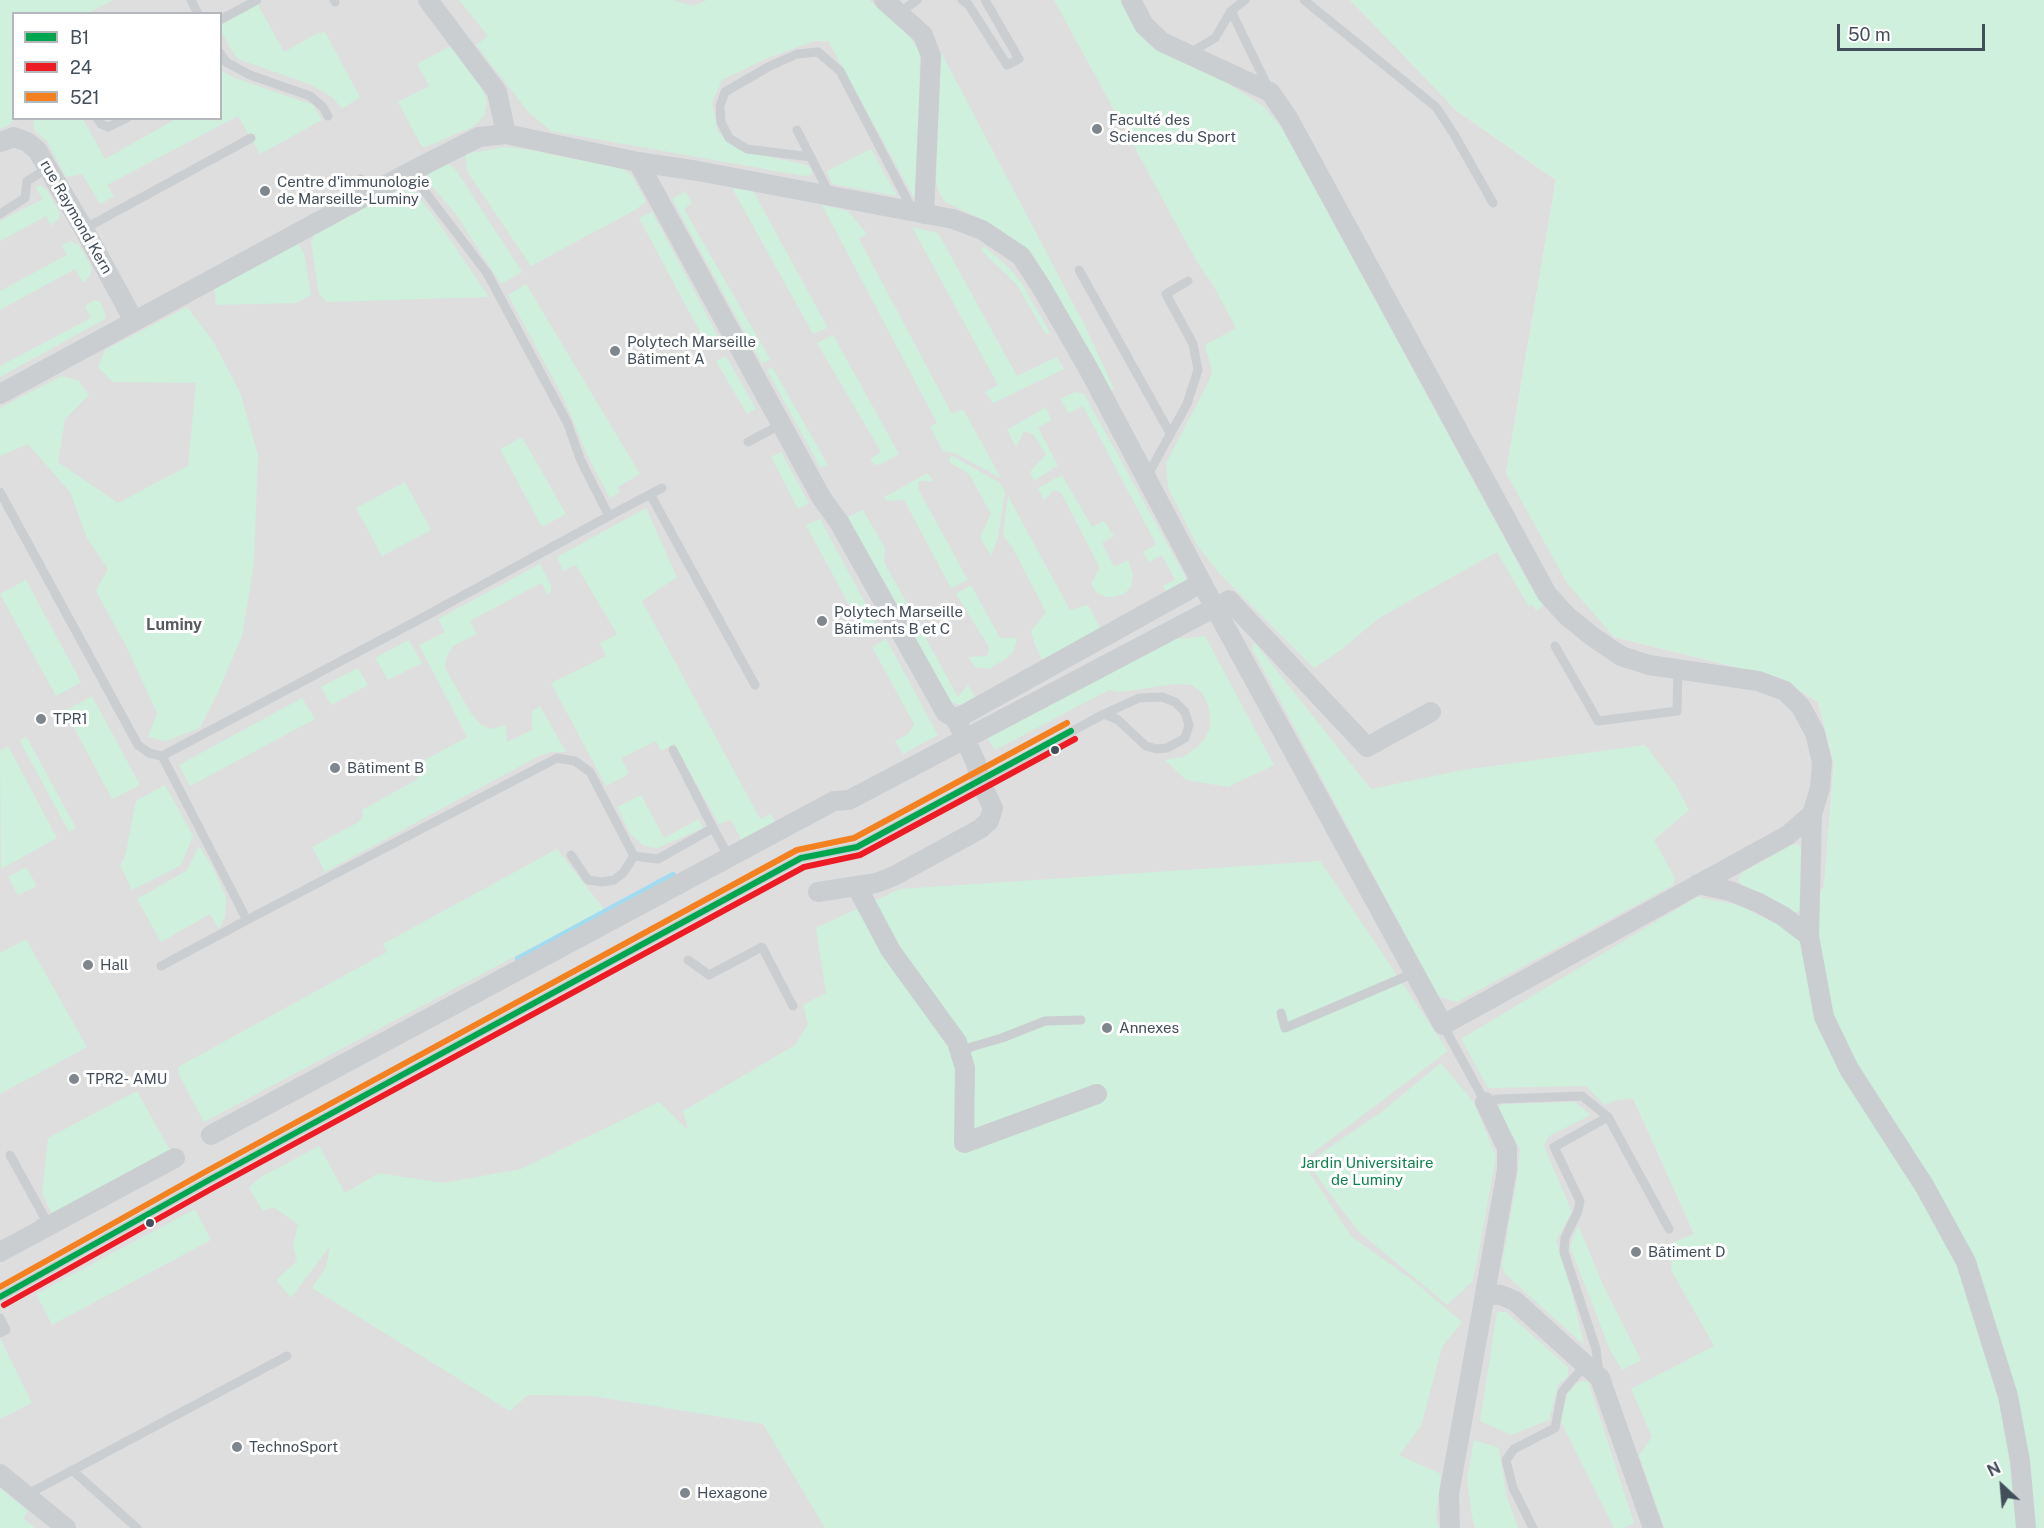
<!DOCTYPE html>
<meta charset="utf-8">
<style>
body{margin:0}
#map{position:relative;width:2044px;height:1528px;overflow:hidden;background:#eeedec;font-family:"Public Sans",sans-serif}
canvas{display:block}
.legend{position:absolute;left:12px;top:12px;width:210px;height:108px;box-sizing:border-box;background:#fff;border:2px solid #b4b8bd;margin:0;padding:8px 10px;list-style:none;font-size:18px;color:#434e5b}
.legend li{display:flex;align-items:center;gap:12px;height:30px}
.legend b{width:30px;border:2px solid #b4b8bd}
.north{position:absolute;left:1972px;top:1456px;width:60px;height:60px;-webkit-text-stroke:4px #fff;paint-order:stroke;rotate:334deg;font-size:16px;font-weight:700;line-height:24px;text-align:center;color:#434e5b}
.north::after{content:'';display:block;margin:auto;width:21px;height:27px;background:#434e5b;clip-path:polygon(50% 0,100% 100%,50% 72%,0 100%)}
.scale{position:absolute;left:1837px;top:24px;width:148px;height:27px;box-sizing:border-box;border:3px solid #434e5b;border-top:0;padding-left:8px;font-size:18px;line-height:21px;white-space:nowrap;color:#434e5b;-webkit-text-stroke:4px #fff;paint-order:stroke}
</style>
<div id="map">
<canvas width="2044" height="1528"></canvas>
<ul class="legend">
<li><b style="height:8px;background:#00a550"></b>B1</li>
<li><b style="height:8px;background:#ec1b24"></b>24</li>
<li><b style="height:8px;background:#f4811f"></b>521</li>
</ul>
<div class="north">N</div>
<div class="scale">50 m</div>
</div>
<script>
const g = document.querySelector('canvas').getContext('2d');
g.lineJoin = 'round';
function fill(path, color) { g.fillStyle = color; g.fill(path, 'evenodd'); }
const toPath = rows => new Path2D(rows.map(r => 'M' + r).join(''));
function stroke(path, color, width, dash) { g.strokeStyle = color; g.lineWidth = width; g.lineCap = dash ? 'butt' : 'round'; g.setLineDash(dash || []); g.stroke(path); }
function write(font, color, halo, rows, align = 'center') {
  g.font = font + ' "Public Sans",sans-serif'; g.lineWidth = 6; g.setLineDash([]); g.textBaseline = 'middle'; g.strokeStyle = halo; g.fillStyle = color; for (const [text, x, y, turn = 0] of rows) {
    g.save(); g.translate(x, y); g.rotate((+turn || 0) * Math.PI / 180); g.textAlign = isNaN(turn) ? turn : align; if (halo) g.strokeText(text, 0, 0); g.fillText(text, 0, 0); g.restore();
  }
}
fill(toPath([
 [0,0,1350,0,1353,2,1457,111,1556,180,1506,473,1614,637,1780,678,1818,702,1834,763,1824,887,1633,1098,1741,1337,1766,1528,0,1528],
 [14,14,220,14,220,118,14,118]
]), '#dfdedf');
fill(toPath([
 [0,0,113,0,89,13,14,14,15,119,7,126,0,129],
 [459,0,672,0,694,6,707,0,869,0,908,33,920,53,917,203,828,41,814,41,768,58,722,80,712,103,718,132,739,150,807,165,812,169,811,175,804,176,551,131,530,114,476,45,488,36],
 [1054,0,1123,0,1137,32,1149,44,1218,77,1263,106,1282,128,1531,587,1544,605,1536,611,1533,605,1529,607,1497,552,1379,618,1341,650,1314,668,1218,572,1197,545,1168,488,1166,463,1208,383,1212,371,1205,345,1236,328,1213,285,1197,262],
 [1350,0,2044,0,2044,1528,1665,1528,1663,1525,1639,1455,1652,1437,1631,1389,1714,1346,1671,1270,1672,1243,1694,1234,1633,1098,1617,1100,1605,1105,1586,1086,1488,1088,1461,1039,1697,897,1738,905,1777,924,1785,930,1824,887,1834,763,1818,702,1780,678,1614,637,1567,583,1506,473,1556,180,1457,111],
 [257,3,284,52,316,34,325,32,360,97,342,109,333,98,312,85,238,59,231,50,221,30,220,23],
 [451,46,483,89,487,102,484,116,474,126,426,147,422,147,398,102,429,86,417,64],
 [941,52,1084,324,1114,389,1110,391,1048,279,1005,233,979,218,945,202,939,192,936,182],
 [221,70,232,77,313,105,322,120,260,154,238,116,107,185,114,196,100,204,82,174,66,177,46,140,35,131,33,124,35,119,83,119,105,159,176,119,220,118],
 [505,147,530,150,624,169,632,176,646,202,635,210,531,266,467,171,465,154],
 [871,149,897,196,832,184,827,171],
 [446,162,456,170,522,272,501,284,455,213,431,185,428,176,432,170],
 [409,185,436,219,489,297,327,302,319,294,311,241,316,232,401,186],
 [42,186,46,189,60,213,59,218,51,226,46,216,0,241,0,221,43,199,35,187],
 [732,188,753,191,828,328,813,334],
 [685,191,692,203,684,209,770,359,762,364,672,199],
 [822,205,848,211,867,234,859,239,952,414,963,409,1001,478,954,453,943,451,930,427,937,423],
 [652,212,720,340,708,347,639,218],
 [912,227,938,233,1017,376,1057,357,1064,369,993,403,985,392,998,385],
 [70,241,79,245,92,268,90,276,83,283,75,269,0,310,0,291,67,255,62,245],
 [297,242,304,254,311,295,296,303,216,305,214,287],
 [984,246,1008,267,1021,282,1050,333,1046,334,1042,328,1017,285,981,250],
 [526,284,640,474,618,487,620,492,610,498,587,455,565,401,508,295],
 [95,300,100,302,106,315,105,319,0,377,0,366,91,318,85,306],
 [187,307,213,341,240,392,258,455,254,563,242,636,219,690,200,728,166,741,148,737,157,713,126,646,96,591,108,569,87,538,70,492,28,444,0,456,0,408,61,376,78,380,89,395,65,419,58,462,118,503,188,466,196,383,113,382,98,367,105,350],
 [833,335,899,454,879,465,874,464,870,459,881,452,817,343],
 [726,356,756,409,747,414,716,361],
 [772,367,828,465,820,467,767,370],
 [1075,392,1084,394,1185,576,1187,584,1168,595,1163,586,1175,580,1162,555,1149,562,1143,552,1156,544,1083,406,1069,413,1060,399],
 [1046,407,1051,420,1038,428,1058,465,1034,481,1030,472,1046,454,1033,434,1024,431,1016,447,1007,430],
 [522,437,566,514,542,527,500,449],
 [781,452,809,503,798,509,771,457],
 [951,455,1000,483,1005,492,998,537,991,556,980,537,991,514,969,474,949,462],
 [928,473,933,481,919,481,918,489,968,580,951,588,904,500,886,501,884,497],
 [1062,475,1092,527,1104,521,1114,536,1102,543,1114,567,1128,560,1133,574,1131,587,1124,594,1114,597,1106,597,1096,592,1091,584,1100,568,1061,493,1054,490,1044,500,1038,488],
 [405,482,431,530,382,556,356,508],
 [1008,496,1070,610,1088,605,1102,631,1044,663,1035,645,1031,631,1046,612,1012,547,1003,535],
 [646,508,677,577,642,601,758,815,761,819,770,814,776,823,742,841,731,820,719,824,674,744,661,751,656,741,621,758,629,774,606,786,551,683,606,656,600,643,617,634,576,565,563,571,557,557],
 [863,510,885,548,884,562,909,607,897,615,849,527,848,517],
 [820,519,877,625,863,631,806,525],
 [540,564,551,585,551,591,548,595,541,583,470,621,477,634,453,646,447,656,445,668,472,715,481,725,492,729,506,725,507,742,532,730,532,711,540,706,566,752,551,752,537,757,325,872,312,847,357,823,363,817,362,810,418,779,412,767,467,737,419,645,445,632,438,619],
 [26,580,81,682,56,696,0,594],
 [971,585,1000,638,1017,638,1014,651,1007,658,989,669,975,667,968,657,987,656,989,647,956,594],
 [917,622,958,697,968,685,977,700,964,706,944,700,905,629],
 [1174,632,1180,639,1205,636,1274,765,1228,787,1186,780,1165,760,1183,757,1197,747,1205,739,1210,727,1210,715,1208,704,1202,693,1192,685,1176,684,1120,692,1109,690,995,750,986,736],
 [886,639,938,735,903,754,895,741,908,734,914,724,872,647],
 [409,640,422,663,388,680,375,658],
 [1254,642,1371,789,1463,770,1645,745,1675,784,1689,810,1654,840,1675,878,1673,885,1457,1002,1438,996,1252,648],
 [358,668,368,685,331,705,321,687],
 [92,696,140,785,112,799,65,711],
 [302,698,315,719,190,786,179,765],
 [26,736,76,828,69,832,20,741],
 [8,746,57,838,1,869,0,751],
 [165,785,193,836,181,865,132,890,120,865,125,857,136,801],
 [641,795,664,838,699,819,703,828,658,848,644,846,631,835,617,807],
 [1798,844,1803,848,1800,911,1792,913,1742,885,1738,880,1741,873,1792,845],
 [199,846,212,866,226,897,225,917,219,929,210,914,161,942,137,899,186,871],
 [557,849,604,909,204,1122,179,1075,178,1067,387,952,383,944],
 [1320,861,1448,1051,1302,1161,1351,1236,1415,1282,1462,1322,1442,1347,1421,1426,1399,1455,1441,1474,1436,1517,1439,1528,825,1528,763,1424,593,1396,528,1395,510,1411,312,1288,326,1267,330,1246,291,1298,276,1280,297,1261,293,1245,298,1224,273,1207,263,1211,249,1188,259,1178,319,1146,345,1193,379,1173,443,1183,521,1169,659,1102,688,1130,683,1111,795,1045,808,1024,803,1005,826,993,816,928,900,889],
 [26,867,37,886,18,895,8,877],
 [26,939,87,1047,0,1094,0,953],
 [1441,1063,1474,1103,1496,1156,1477,1261,1472,1282,1447,1305,1358,1231,1307,1163,1380,1113],
 [137,1091,171,1152,52,1214,42,1193,48,1138],
 [1575,1102,1591,1115,1549,1136,1544,1146,1572,1212,1556,1241,1571,1289,1584,1345,1505,1274,1502,1265,1517,1179,1520,1149,1497,1108,1503,1104],
 [195,1209,211,1240,52,1325,36,1294],
 [1578,1225,1603,1285,1641,1360,1622,1370,1610,1350,1570,1247],
 [1497,1312,1506,1312,1568,1367,1568,1376,1558,1385,1549,1420,1511,1435,1480,1421],
 [0,1338,32,1403,0,1419],
 [1588,1381,1634,1523,1623,1528,1614,1528,1560,1420,1568,1393,1578,1382],
 [1474,1440,1499,1448,1506,1494,1518,1528,1475,1528,1472,1516,1467,1479],
 [0,1488,28,1511,23,1518,35,1528,0,1528]
]), '#cef0dd');
stroke(toPath([
 [518,959,673,875]
]), '#9fdcf1', 6);
stroke(toPath([
 [191,0,198,14],
 [334,0,335,2],
 [962,0,968,4,1007,65,1019,59,985,0],
 [1245,0,1231,11,1268,87],
 [1304,0,1436,107,1455,136,1493,203],
 [899,13,917,0],
 [220,20,257,0],
 [220,53,226,62,250,75,310,96,323,107,328,116],
 [1188,54,1215,38,1231,11],
 [97,118,101,124,108,127,127,118],
 [797,130,830,195],
 [811,157,747,149,729,138,721,122,720,106,725,92,768,67,797,54,818,52,840,71,912,209],
 [361,179,369,194],
 [0,214,25,198,27,181,48,168],
 [84,229,251,138],
 [1079,270,1170,433],
 [748,442,780,425],
 [1146,478,1187,404,1198,370,1193,344,1166,294,1188,281],
 [0,492,138,745,149,753,162,756,409,625,609,516,581,461,567,422,487,273,410,172],
 [650,494,755,685],
 [609,516,662,488],
 [1555,646,1598,721,1677,711,1678,668],
 [673,750,713,828],
 [162,756,247,920,557,758,575,761,590,772,634,856,623,873,614,880,602,882,588,880,571,855],
 [634,856,658,859,713,828,729,857],
 [688,960,709,975,762,947,793,1006],
 [161,966,247,920],
 [1281,1013,1285,1028,1414,973],
 [1443,1025,1485,1102,1499,1099,1582,1096,1608,1117],
 [961,1055,971,1047,1002,1038,1045,1021,1081,1020],
 [10,1155,46,1220,39,1224],
 [0,1297,209,1180,801,858,857,847,1104,714,1139,698,1162,697,1175,702,1185,712,1189,725,1185,738,1167,748,1156,749,1146,746,1118,720,1104,714],
 [0,1318,6,1330,0,1333],
 [1599,1373,1596,1349,1564,1252,1565,1238,1578,1211,1580,1201,1554,1147,1608,1117,1669,1229],
 [72,1470,137,1528],
 [26,1495,287,1356],
 [1533,1528,1513,1488,1506,1460,1514,1449,1555,1428,1562,1392,1585,1365]
]), '#caced1', 9);
stroke(toPath([
 [428,0,497,92,506,134],
 [884,0,923,35,931,56,924,214],
 [0,142,14,137,27,142,37,150,84,229,134,321],
 [638,162,821,497,839,522,946,713,956,719,976,763,980,781,993,808,989,821,980,829,894,876,876,883,818,892],
 [0,394,410,172,479,137,506,134,638,162,698,171,953,219,982,230,1021,256,1040,285,1088,368,1214,606,1443,1025,1788,835,1812,814,1820,788,1822,762,1815,733,1801,707,1785,691,1758,681,1649,665,1621,656,1593,637,1567,616,1547,594,1288,118,1270,92,1162,42,1144,25,1131,0],
 [956,719,1201,583],
 [1812,814,1809,936,1824,1017,1849,1069,1925,1187,1966,1262,2008,1396,2020,1461,2026,1528],
 [1698,884,1730,891,1759,903,1783,916,1809,936],
 [857,887,891,951,957,1042,965,1068,964,1143,1097,1094],
 [1485,1102,1507,1148,1507,1170,1485,1294,1501,1295,1515,1301,1600,1378,1653,1528],
 [211,1135,834,801,849,800,1229,600,1367,747,1431,712],
 [0,1252,175,1158],
 [0,1474,66,1528],
 [1450,1528,1449,1494,1485,1294]
]), '#caced1', 20);
stroke(toPath([
 [0,1297,209,1180,801,858,857,847,1071,731]
]), '#00a550', 6);
stroke(toPath([
 [4,1305,213,1188,804,867,860,855,1075,739]
]), '#ec1b24', 6);
stroke(toPath([
 [0,1287,205,1172,797,850,854,838,1067,723]
]), '#f4811f', 6);
for (const [x, y, r, color] of [
 [1097,129,6,"#7f868e"],
 [265,191,6,"#7f868e"],
 [615,351,6,"#7f868e"],
 [822,621,6,"#7f868e"],
 [41,719,6,"#7f868e"],
 [1055,750,5,"#434e5b"],
 [335,768,6,"#7f868e"],
 [88,965,6,"#7f868e"],
 [1107,1028,6,"#7f868e"],
 [74,1079,6,"#7f868e"],
 [150,1223,5,"#434e5b"],
 [1636,1252,6,"#7f868e"],
 [237,1447,6,"#7f868e"],
 [685,1493,6,"#7f868e"]
]) { const dot = new Path2D(); dot.arc(x, y, r, 0, 2 * Math.PI); g.fillStyle = color; g.fill(dot); stroke(dot, '#fff', 2); }
write('15px', '#434e5b', '#fff', [
 ["Faculté des",1109,120],
 ["Sciences du Sport",1109,137],
 ["Centre d'immunologie",277,182],
 ["de Marseille-Luminy",277,199],
 ["Polytech Marseille",627,342],
 ["Bâtiment A",627,359],
 ["Polytech Marseille",834,612],
 ["Bâtiments B et C",834,629],
 ["TPR1",53,719],
 ["Bâtiment B",347,768],
 ["Hall",100,965],
 ["Annexes",1119,1028],
 ["TPR2- AMU",86,1079],
 ["Bâtiment D",1648,1252],
 ["TechnoSport",249,1447],
 ["Hexagone",697,1493]
], 'left');
write('15px', '#434e5b', '#fff', [
 ["rue Raymond Kern",76,217,60]
]);
write('15px', '#0e814e', '#fff', [
 ["Jardin Universitaire",1367,1163],
 ["de Luminy",1367,1180]
]);
write('bold 16px', '#585c61', '#fff', [
 ["Luminy",174,625]
]);
</script>
